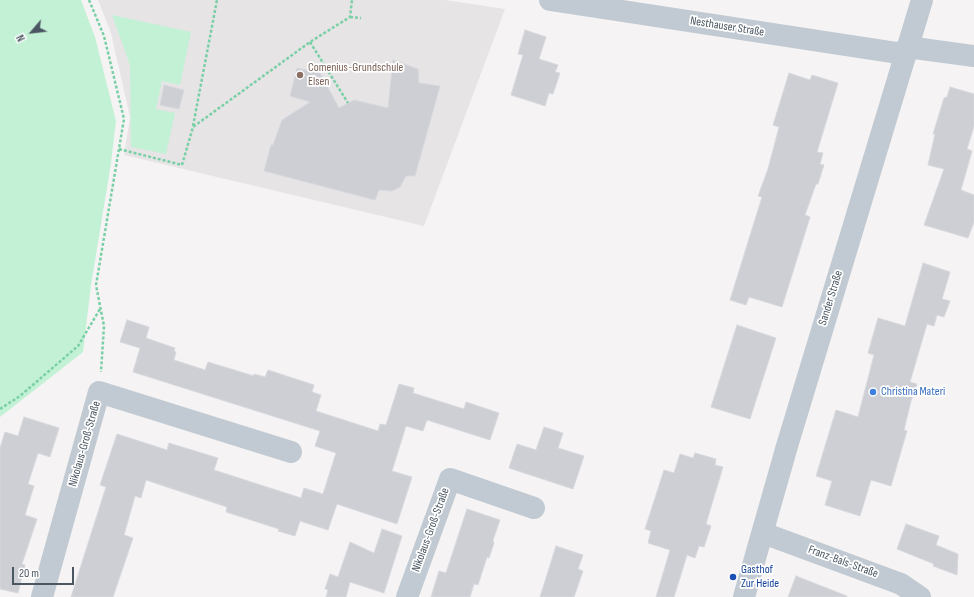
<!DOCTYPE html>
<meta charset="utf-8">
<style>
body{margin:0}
#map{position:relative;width:974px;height:597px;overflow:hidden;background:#f5f3f3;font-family:"Sofia Sans Condensed",sans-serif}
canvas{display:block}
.north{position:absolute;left:12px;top:12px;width:40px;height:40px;-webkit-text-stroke:3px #fff;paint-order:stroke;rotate:242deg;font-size:11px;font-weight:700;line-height:16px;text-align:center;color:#4a5661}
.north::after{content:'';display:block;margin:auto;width:14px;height:18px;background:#4a5661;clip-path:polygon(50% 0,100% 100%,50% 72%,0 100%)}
.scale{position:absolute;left:12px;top:567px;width:62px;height:18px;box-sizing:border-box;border:2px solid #4a5661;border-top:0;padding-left:5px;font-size:12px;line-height:14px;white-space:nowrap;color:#4a5661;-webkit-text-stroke:3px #fff;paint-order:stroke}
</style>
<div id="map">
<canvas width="974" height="597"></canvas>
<div class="north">N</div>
<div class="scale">20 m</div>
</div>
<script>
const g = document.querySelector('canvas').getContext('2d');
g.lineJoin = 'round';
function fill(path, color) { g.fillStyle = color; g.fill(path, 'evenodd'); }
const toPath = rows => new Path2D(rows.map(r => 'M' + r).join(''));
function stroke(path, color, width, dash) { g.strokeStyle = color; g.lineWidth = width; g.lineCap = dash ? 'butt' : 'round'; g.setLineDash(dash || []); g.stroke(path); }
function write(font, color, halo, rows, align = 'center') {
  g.font = font + ' "Sofia Sans Condensed",sans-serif'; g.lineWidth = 3.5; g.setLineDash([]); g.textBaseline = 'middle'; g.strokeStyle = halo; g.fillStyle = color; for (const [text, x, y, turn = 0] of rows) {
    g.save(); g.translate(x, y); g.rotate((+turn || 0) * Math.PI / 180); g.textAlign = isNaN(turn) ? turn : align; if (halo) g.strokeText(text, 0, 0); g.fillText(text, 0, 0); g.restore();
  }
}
fill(toPath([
 [98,0,445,0,505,9,424,226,124,155,130,117,111,33]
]), '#e6e4e5');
fill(toPath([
 [0,0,81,0,95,37,116,121,111,163,91,285,83,352,0,417],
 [112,15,191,32,180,85,162,81,156,109,175,113,166,154,131,147,130,65]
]), '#c3f1d5');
const building = toPath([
 [525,30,546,37,539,59,558,65,555,72,560,73,553,94,549,93,545,106,511,95,523,55,518,54,525,30],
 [393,60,418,69,419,83,440,86,415,176,406,176,400,187,392,191,379,190,375,200,264,171,271,145,273,145,282,120,310,102,290,96,297,68,320,73,339,108,354,100,388,108,393,60],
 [789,73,810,80,812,75,838,83,817,152,823,153,820,164,824,165,818,184,816,184,805,215,810,217,782,307,749,297,746,305,730,300,762,197,758,196,768,169,779,127,773,125,789,73],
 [164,85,184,90,179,109,160,105,164,85],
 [950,87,974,94,974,126,967,149,972,151,961,190,974,195,974,222,968,238,924,225,944,169,928,165,935,134,933,134,944,98,947,97,950,87],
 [923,263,950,272,942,299,950,301,944,317,937,315,934,326,927,324,910,382,917,384,911,401,904,430,907,431,891,486,871,480,860,516,825,505,832,481,816,476,836,410,858,417,874,355,868,353,878,318,905,326,923,263],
 [127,320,149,327,146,338,175,348,174,351,176,352,174,360,205,370,208,362,254,376,254,374,265,377,268,370,314,385,312,392,321,395,316,411,378,431,380,424,386,425,399,384,414,388,413,393,464,409,466,402,499,413,490,440,427,420,423,431,406,426,392,471,412,477,397,524,337,504,328,530,300,521,295,536,278,531,279,529,226,512,227,507,146,480,141,498,135,496,124,535,133,538,113,597,71,597,106,487,100,485,117,434,167,450,169,443,218,458,214,470,301,498,304,488,323,494,336,453,315,446,320,431,133,372,140,348,120,342,127,320],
 [737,325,776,338,750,419,711,407,737,325],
 [24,417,59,428,50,457,38,453,28,484,34,486,25,515,37,519,22,564,25,565,18,593,0,589,0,448,5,432,18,436,24,417],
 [544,427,563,433,558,448,584,456,573,489,509,468,517,444,536,450,544,427],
 [695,453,716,459,715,465,723,467,706,524,711,526,704,547,699,546,695,558,687,555,674,597,656,597,670,550,648,543,651,531,645,529,664,470,674,473,680,454,693,458,695,453],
 [467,509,500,520,493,540,494,543,489,558,487,557,478,585,474,584,470,597,431,597,439,571,446,573,467,509],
 [906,524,939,536,936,545,958,554,957,575,933,566,934,564,897,549,906,524],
 [382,529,402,536,384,593,350,582,346,597,326,597,328,590,325,589,330,574,338,577,350,542,374,553,382,529],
 [556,546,583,555,578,569,583,571,574,597,540,597,556,546],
 [796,576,847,596,847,597,788,597,796,576]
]);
fill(building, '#cdcfd5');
stroke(building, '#d7d9de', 1);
stroke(toPath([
 [89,0,104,36,124,119,96,285,104,326,101,372],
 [350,17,361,18],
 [310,42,348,103],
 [193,126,217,0],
 [119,149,182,165,193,127,310,42,350,17,352,0],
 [0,409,20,396,78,346,100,309]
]), '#7ad0a6', 2.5, [3, 2]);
stroke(toPath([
 [550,0,904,54],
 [907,47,974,56],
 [763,533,901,584,920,597],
 [42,597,99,392,291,452],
 [407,597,450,479,534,508]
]), '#c1cad2', 22);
stroke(toPath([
 [744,597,787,446,922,0]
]), '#c1cad2', 22);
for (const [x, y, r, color] of [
 [300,75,4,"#8d6e63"],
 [873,392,4,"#3f7fe0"],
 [733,577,4,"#1a4fb4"]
]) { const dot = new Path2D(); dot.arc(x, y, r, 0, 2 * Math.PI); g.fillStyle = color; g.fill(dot); stroke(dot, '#fff', 1.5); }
write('12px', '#4a5661', '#fff', [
 ["Nesthauser Straße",727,27,9],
 ["Sander Straße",831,298,-73],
 ["Nikolaus-Groß-Straße",85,444,-74],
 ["Nikolaus-Groß-Straße",431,530,-70],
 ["Franz-Bals-Straße",843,562,20]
]);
write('12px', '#785e54', '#fff', [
 ["Comenius-Grundschule",308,68],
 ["Elsen",308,82]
], 'left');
write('12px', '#366cbe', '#fff', [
 ["Christina Materi",881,392]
], 'left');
write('12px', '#164399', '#fff', [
 ["Gasthof",741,570],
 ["Zur Heide",741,584]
], 'left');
</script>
